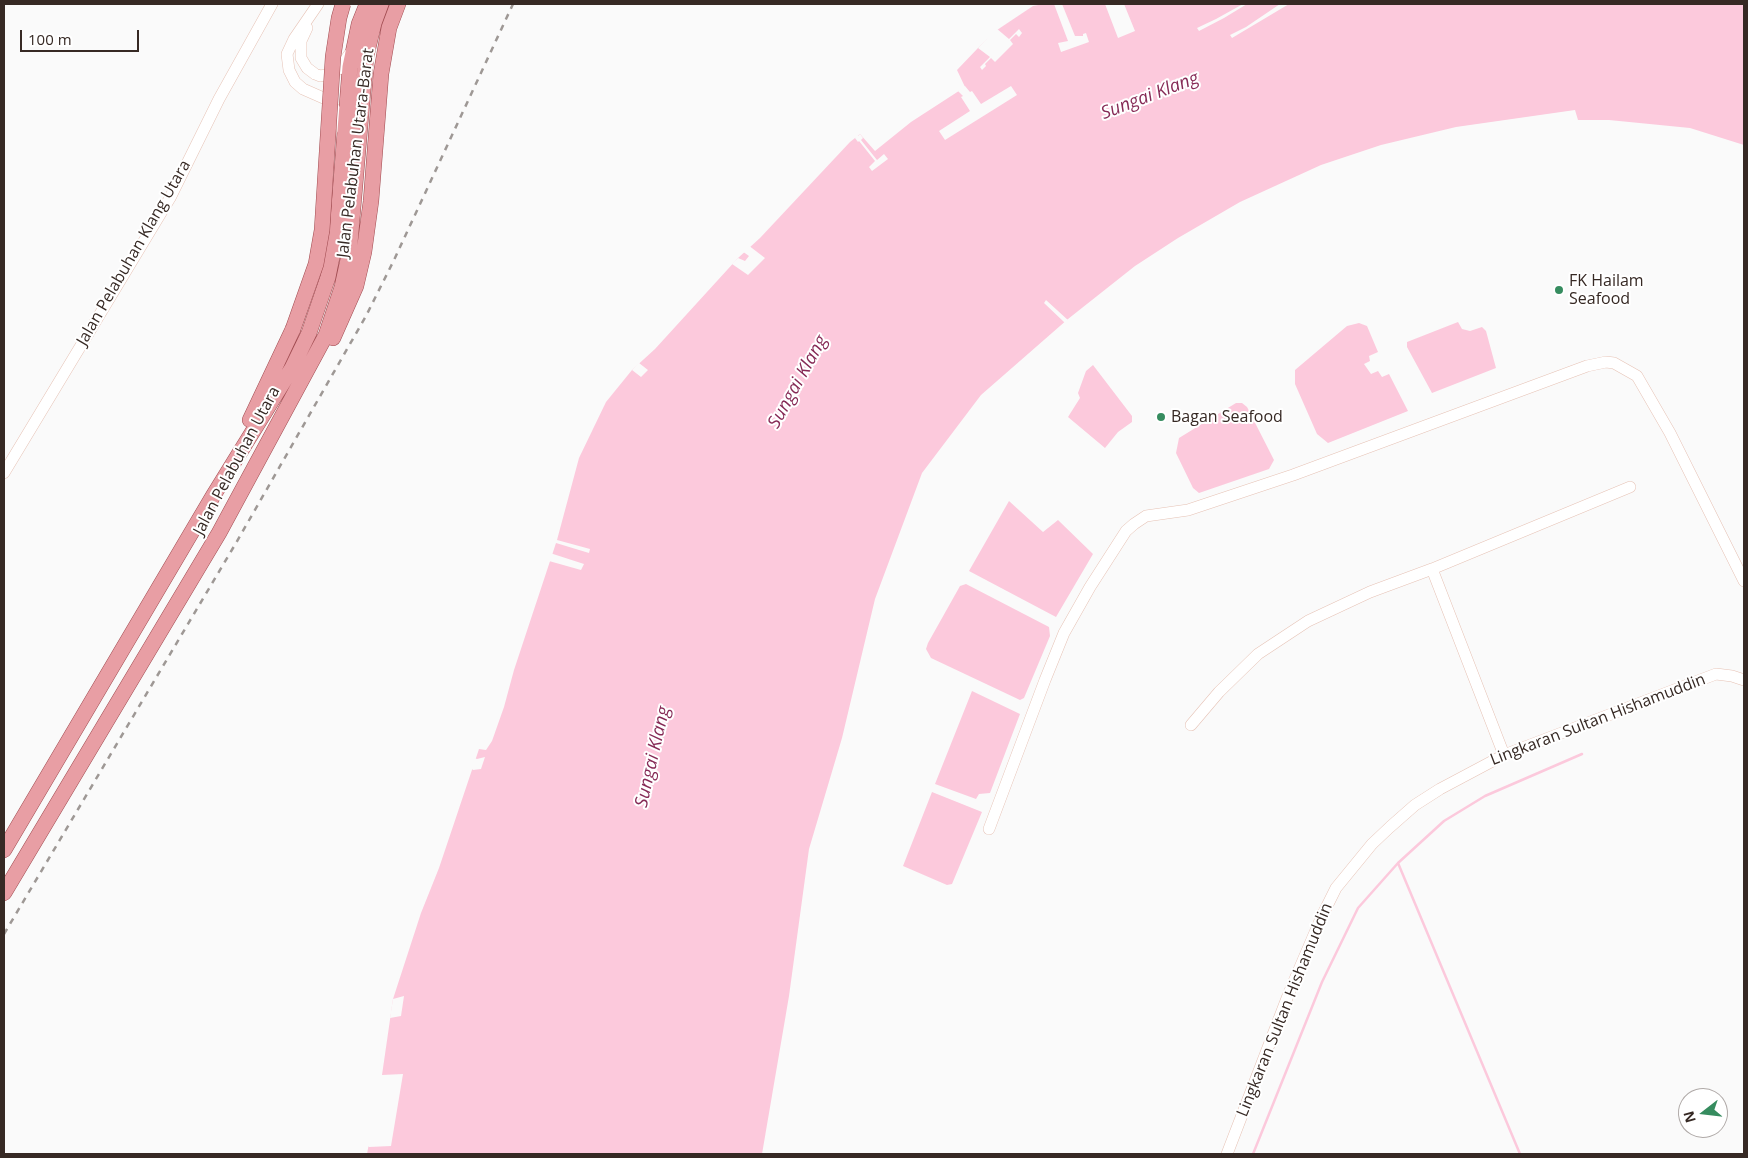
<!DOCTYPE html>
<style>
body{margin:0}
#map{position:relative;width:1748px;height:1158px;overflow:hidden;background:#fafafa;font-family:"Open Sans",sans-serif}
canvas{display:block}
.frame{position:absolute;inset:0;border:5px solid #362924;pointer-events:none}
.north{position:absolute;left:1678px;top:1088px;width:50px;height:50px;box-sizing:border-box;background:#fff;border:1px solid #afa9a7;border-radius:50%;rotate:254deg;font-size:14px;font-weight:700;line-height:20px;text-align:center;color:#362924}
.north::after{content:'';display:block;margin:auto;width:18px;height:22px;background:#368c5f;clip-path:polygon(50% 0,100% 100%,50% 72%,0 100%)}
.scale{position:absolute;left:20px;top:30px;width:119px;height:22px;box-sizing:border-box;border:2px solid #362924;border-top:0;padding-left:6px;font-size:15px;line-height:18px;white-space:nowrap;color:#362924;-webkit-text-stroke:4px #fff;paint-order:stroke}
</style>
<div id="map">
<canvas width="1748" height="1158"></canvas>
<div class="frame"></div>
<div class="north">N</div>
<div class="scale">100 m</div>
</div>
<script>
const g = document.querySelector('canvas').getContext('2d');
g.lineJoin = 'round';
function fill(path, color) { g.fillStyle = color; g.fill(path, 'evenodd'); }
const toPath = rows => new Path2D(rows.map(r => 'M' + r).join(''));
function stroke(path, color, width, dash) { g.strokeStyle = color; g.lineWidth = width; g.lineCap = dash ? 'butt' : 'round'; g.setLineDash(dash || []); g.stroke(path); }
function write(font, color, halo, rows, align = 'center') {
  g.font = font + ' "Open Sans",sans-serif'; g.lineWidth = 4; g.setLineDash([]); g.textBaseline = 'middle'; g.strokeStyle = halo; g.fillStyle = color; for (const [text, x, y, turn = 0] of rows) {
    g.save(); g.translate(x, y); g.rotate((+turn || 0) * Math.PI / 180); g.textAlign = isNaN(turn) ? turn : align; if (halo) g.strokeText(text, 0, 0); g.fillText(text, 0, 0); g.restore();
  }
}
fill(toPath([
 [1044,4,1744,4,1744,145,1690,128,1609,120,1578,120,1575,110,1456,127,1381,145,1321,165,1240,202,1178,238,1135,266,1068,319,981,395,922,473,875,599,842,738,809,849,789,996,762,1154,367,1154,382,1075,393,999,421,913,439,868,479,749,486,750,492,741,504,707,514,670,557,540,579,458,606,402,632,370,655,349,738,258,760,238,850,142,860,134,875,151,911,122,965,87,957,70,978,48,997,30,1033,6],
 [1458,322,1462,329,1470,331,1482,327,1486,331,1496,368,1432,393,1407,347,1407,342],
 [1359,323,1367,326,1378,352,1369,356,1370,361,1364,364,1371,374,1378,371,1382,377,1389,374,1408,411,1328,443,1317,434,1295,384,1295,370,1347,326],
 [1093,365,1132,416,1132,422,1118,432,1105,448,1068,417,1080,398,1078,393,1086,371],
 [1236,403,1242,403,1247,407,1274,460,1269,469,1199,493,1193,488,1176,453,1179,438],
 [1009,501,1043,532,1058,520,1093,554,1056,617,969,571],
 [966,584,1049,627,1050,636,1024,698,1020,700,931,658,926,649,928,643,960,586],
 [972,691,1020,714,990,793,979,794,976,799,935,784],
 [932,792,982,812,952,884,947,885,903,866]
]), '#fcc9dc');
fill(toPath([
 [1054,4,1062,4,1075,36,1083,36,1083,34,1086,33,1089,42,1061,52,1058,43,1068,41],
 [1105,4,1124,4,1135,31,1118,38],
 [1243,4,1247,4,1224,18,1199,31,1197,28,1216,19],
 [1280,4,1289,4,1232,38,1230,35,1246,27],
 [996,28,1009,39,1019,29,1022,33,1019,37,1016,34,1010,40,1013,44,995,62,991,58,985,64,986,66,982,70,980,67,990,57,978,48,989,37,988,35],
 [965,86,970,92,972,91,981,104,1011,86,1017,95,945,140,939,131,970,111,961,97,963,96,958,91],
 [856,134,858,136,860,134,863,138,861,140,877,160,884,154,888,159,872,171,869,167,875,161,859,141,858,142,855,138],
 [748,245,765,258,748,275,732,264,738,258,745,261,749,256,742,251],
 [1046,300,1069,321,1066,324,1064,322,1044,303],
 [639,363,648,370,641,377,632,370],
 [555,538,557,540,590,549,589,553,556,543,554,542],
 [550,553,584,564,581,570,549,561,547,560],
 [485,757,481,769,473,770,471,768,474,758,477,759],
 [404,996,401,1016,390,1018,393,999],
 [380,1073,382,1075,403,1074,391,1146,369,1147,366,1144]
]), '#fafafa');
stroke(toPath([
 [1398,863,1520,1154],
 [1253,1154,1322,982,1358,908,1398,863,1444,821,1485,796,1582,754]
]), '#fcc9dc', 2.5);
const minor = toPath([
 [318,4,294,39,287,54,289,70,295,82,303,89,328,100,341,118,342,129],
 [307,28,301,41,301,58,307,68,315,74,320,76,326,75,339,69,351,52],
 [4,473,170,198,219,99,272,4],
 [1432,569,1504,755],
 [1191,725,1219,692,1258,654,1308,621,1370,592,1432,569,1630,487],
 [989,829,1045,680,1064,633,1090,587,1126,531,1134,524,1146,516,1188,510,1293,475,1587,366,1606,362,1614,363,1637,376,1670,433,1744,581],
 [1227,1154,1289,993,1322,916,1336,888,1372,844,1390,827,1415,805,1440,789,1504,755,1716,674,1732,676,1744,680]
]);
const major = toPath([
 [333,338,356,286,364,252,371,201,381,74,389,28,398,4],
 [250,420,293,329],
 [4,850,213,496,292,368,309,333,328,277,337,232,350,67,359,24,367,4],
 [4,893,219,533,326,335,342,287,349,255,366,57,374,23,381,4]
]);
stroke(minor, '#e6c2b5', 12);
stroke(major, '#a04b50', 16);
stroke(minor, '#fff', 11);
stroke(major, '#e89ea4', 15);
stroke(toPath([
 [4,934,236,543,366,316,394,260,513,4]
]), '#9e9895', 2.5, [6, 6]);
const majorBridge = toPath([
 [293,329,316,264,322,230,333,57,339,18,343,4]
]);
stroke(majorBridge, '#a04b50', 16, []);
stroke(majorBridge, '#e89ea4', 15);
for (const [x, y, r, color] of [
 [1559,290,5,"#368c5f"],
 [1161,417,5,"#368c5f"]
]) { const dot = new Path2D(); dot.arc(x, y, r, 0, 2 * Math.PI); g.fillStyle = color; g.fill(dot); stroke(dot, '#fff', 2); }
write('16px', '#362924', '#fff', [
 ["Jalan Pelabuhan Utara-Barat",356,153,-83],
 ["Jalan Pelabuhan Klang Utara",134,253,-60],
 ["Jalan Pelabuhan Utara",237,461,-62],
 ["Lingkaran Sultan Hishamuddin",1598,720,-21],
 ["Lingkaran Sultan Hishamuddin",1285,1010,-68]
]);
write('16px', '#362924', '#fff', [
 ["FK Hailam",1569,281],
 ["Seafood",1569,299],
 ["Bagan Seafood",1171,417]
], 'left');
write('italic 18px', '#862a56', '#fff', [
 ["Sungai Klang",1150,96,-21],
 ["Sungai Klang",798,382,-61],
 ["Sungai Klang",653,757,-77]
]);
</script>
